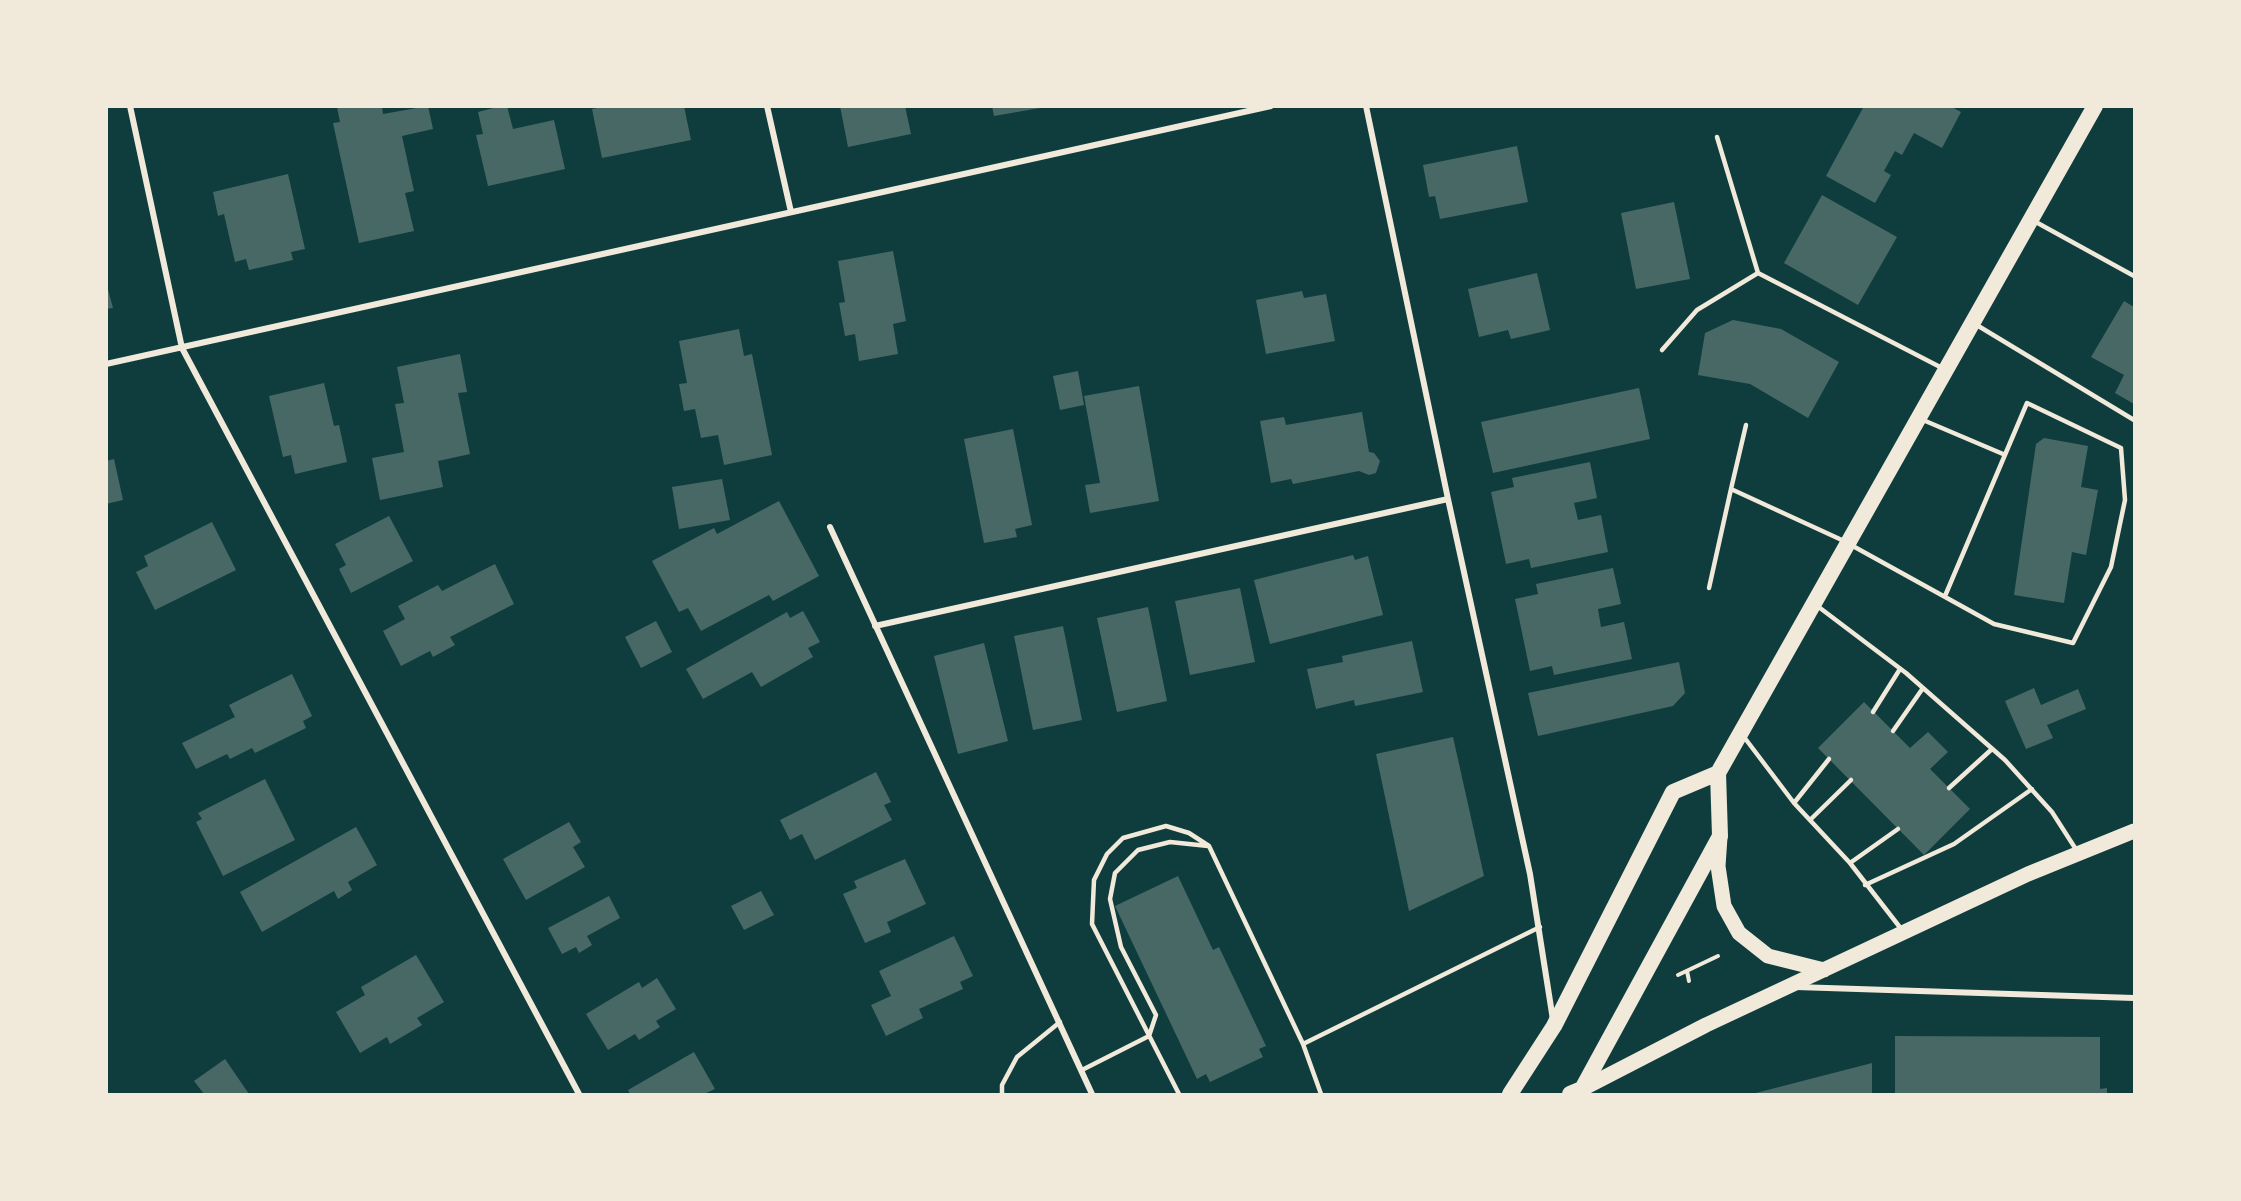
<!DOCTYPE html>
<style>
body{margin:0}
#map{position:relative;width:2241px;height:1201px;overflow:hidden;background:#0f3d3e;font-family:"IBM Plex Sans",sans-serif}
canvas{display:block}
.frame{position:absolute;inset:0;border:108px solid #f1e9da;pointer-events:none}
</style>
<div id="map">
<canvas width="2241" height="1201"></canvas>
<div class="frame"></div>
</div>
<script>
const g = document.querySelector('canvas').getContext('2d');
g.lineJoin = 'round';
function fill(path, color) { g.fillStyle = color; g.fill(path, 'evenodd'); }
const toPath = rows => new Path2D(rows.map(r => 'M' + r).join(''));
function stroke(path, color, width, dash) { g.strokeStyle = color; g.lineWidth = width; g.lineCap = dash ? 'butt' : 'round'; g.setLineDash(dash || []); g.stroke(path); }
fill(toPath([
 [341,106,382,106,383,114,428,106,433,129,402,136,414,191,405,193,414,231,359,243,333,123,340,122,337,107],
 [501,106,507,106,513,129,554,120,565,169,488,186,476,135,483,134,478,112],
 [608,106,684,106,691,140,602,158,592,109],
 [840,106,905,106,911,134,848,147],
 [992,106,1040,106,1040,108,994,116],
 [1864,106,1950,106,1961,112,1942,148,1914,133,1902,155,1895,151,1884,171,1891,175,1875,203,1826,176],
 [1517,146,1528,202,1440,219,1435,196,1429,197,1423,165],
 [288,174,305,249,291,252,293,260,249,270,246,259,235,262,224,214,218,216,213,192],
 [1822,195,1897,237,1858,305,1784,263],
 [1674,202,1690,279,1636,289,1621,213],
 [893,251,906,321,893,324,898,354,859,361,855,334,845,336,839,303,845,302,838,261],
 [1537,273,1550,330,1511,339,1508,330,1479,337,1468,289],
 [106,282,113,308,106,309],
 [1302,291,1304,298,1326,294,1335,341,1266,354,1256,300],
 [2124,301,2134,307,2134,404,2115,393,2124,375,2091,357],
 [1733,320,1781,329,1839,362,1808,418,1750,384,1698,375,1705,333],
 [739,329,744,356,752,354,772,455,724,465,718,435,701,438,695,409,684,411,679,384,687,383,679,341],
 [460,354,467,392,458,393,470,454,438,461,443,487,380,500,372,458,404,452,395,404,404,403,397,367],
 [1078,371,1084,405,1060,410,1053,376],
 [324,383,334,426,339,425,347,462,295,474,291,455,283,457,269,396],
 [1139,386,1159,501,1090,513,1085,485,1100,483,1084,396],
 [1639,388,1650,439,1493,473,1481,422],
 [1362,412,1369,452,1374,453,1380,461,1376,473,1369,475,1359,471,1293,484,1291,479,1271,483,1260,421,1284,417,1286,425],
 [1013,429,1032,525,1015,529,1017,537,984,543,964,439],
 [2044,438,2088,446,2081,487,2098,490,2086,555,2072,552,2064,603,2014,595,2036,444],
 [114,459,123,500,106,504,106,461],
 [1590,462,1597,498,1574,503,1578,520,1601,515,1608,552,1531,568,1529,559,1506,564,1491,492,1514,487,1512,478],
 [722,479,730,520,679,529,672,487],
 [779,501,819,576,773,601,769,595,701,631,688,608,679,612,652,561,714,528,717,534],
 [389,516,413,561,351,593,339,569,346,565,335,544],
 [212,522,236,570,155,610,136,572,148,566,144,556],
 [1353,555,1355,560,1368,556,1383,615,1270,644,1254,580],
 [495,564,514,604,450,637,455,645,433,657,430,651,401,666,383,631,405,619,398,606,438,585,442,591],
 [1613,568,1621,604,1598,609,1601,627,1624,622,1632,659,1554,675,1552,666,1530,671,1515,599,1538,594,1536,584],
 [1240,588,1255,662,1190,675,1175,601],
 [1148,607,1167,701,1117,712,1097,618],
 [803,611,820,642,808,648,813,657,761,687,752,672,703,699,686,669,787,612,790,618],
 [656,621,672,652,641,668,625,637],
 [1063,626,1082,720,1033,730,1014,636],
 [1412,641,1423,692,1355,706,1354,700,1316,709,1307,669,1343,662,1342,656],
 [984,643,1008,741,958,754,934,656],
 [1679,662,1685,693,1673,706,1538,736,1528,693],
 [292,674,312,716,303,721,306,728,255,753,252,748,230,759,227,754,196,769,182,743,235,717,229,705],
 [2034,688,2041,705,2078,689,2086,709,2047,725,2053,738,2026,749,2005,701],
 [1864,702,1910,748,1928,732,1948,752,1930,769,1970,809,1924,855,1818,748],
 [1453,737,1484,876,1409,911,1376,754],
 [876,772,891,802,884,805,892,820,815,860,802,834,790,840,780,820],
 [265,779,295,840,223,876,196,822,202,819,198,813],
 [569,822,581,842,573,847,585,867,526,900,503,859],
 [356,827,377,865,348,882,352,890,338,899,334,891,262,932,240,892],
 [905,859,926,904,887,922,891,932,865,943,843,894,857,888,854,881],
 [1178,876,1213,950,1219,947,1266,1046,1259,1049,1263,1057,1210,1082,1206,1074,1197,1079,1115,906],
 [761,891,774,915,744,930,731,906],
 [609,896,620,918,587,936,592,945,579,953,576,947,562,954,548,928],
 [954,936,973,976,960,982,963,989,919,1009,923,1018,886,1036,871,1005,891,996,879,971],
 [416,955,444,1002,417,1018,422,1025,390,1044,387,1037,360,1053,336,1012,365,995,361,987],
 [657,978,676,1009,656,1021,660,1027,639,1040,635,1034,608,1050,586,1014,639,982,642,988],
 [1895,1036,2100,1037,2100,1089,2107,1088,2107,1094,1895,1094],
 [694,1052,715,1089,704,1094,630,1094,628,1090],
 [225,1059,249,1094,204,1094,194,1081],
 [1872,1063,1872,1094,1752,1094]
]), '#486865');
stroke(toPath([
 [1687,971,1689,981],
 [1678,975,1718,956]
]), '#f1e9da', 4);
stroke(toPath([
 [1717,137,1758,273,1944,369],
 [2034,221,2134,276],
 [1975,324,2134,420],
 [1662,350,1697,310,1758,273],
 [1923,420,2003,454],
 [1746,425,1731,489,1844,541],
 [1851,545,1994,624,2073,643,2111,567,2125,500,2121,448,2027,403,1945,596],
 [1709,588,1731,489],
 [1816,605,1906,673,2005,760,2052,812,2077,851],
 [1873,712,1900,669],
 [1893,731,1923,688],
 [1744,737,1794,803,1850,863,1902,930],
 [1949,788,1992,749],
 [1794,803,1829,759],
 [1810,820,1851,780],
 [1850,863,1898,829],
 [1865,885,1954,844,2032,789],
 [1303,1044,1540,927],
 [1082,1070,1149,1036,1156,1015,1121,947,1110,899,1115,873,1138,850,1170,842,1208,846],
 [1002,1094,1002,1085,1017,1057,1060,1022],
 [1179,1094,1092,924,1094,880,1107,854,1123,838,1166,826,1189,833,1209,846,1303,1044,1321,1094]
]), '#f1e9da', 4.5);
stroke(toPath([
 [130,106,182,348,579,1094],
 [767,106,791,212],
 [1366,106,1448,499,1530,874,1553,1020],
 [106,364,1271,106],
 [830,527,1092,1094],
 [875,626,1448,499],
 [1796,987,2134,998]
]), '#f1e9da', 6);
stroke(toPath([
 [1720,837,1718,866,1724,906,1739,933,1768,956,1824,970],
 [1582,1089,1706,1025,2028,874,2134,831]
]), '#f1e9da', 15);
stroke(toPath([
 [1510,1094,1554,1026,1673,792,1718,773],
 [1570,1094,1582,1089,1720,836,1718,773,2095,106]
]), '#f1e9da', 16);
</script>
